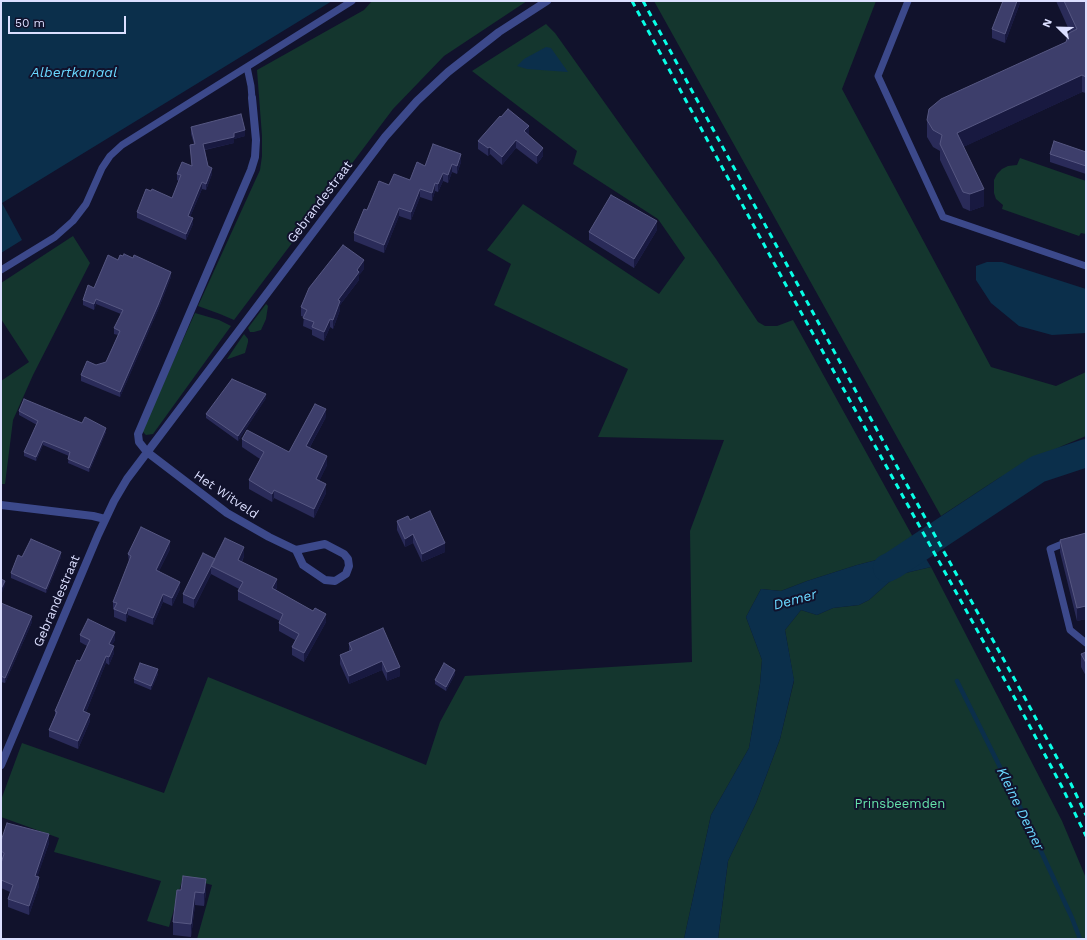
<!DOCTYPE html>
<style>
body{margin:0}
#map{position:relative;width:1087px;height:940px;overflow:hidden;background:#11122c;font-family:"Work Sans",sans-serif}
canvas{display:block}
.frame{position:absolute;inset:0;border:2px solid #dcdfff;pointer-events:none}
.north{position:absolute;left:1039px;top:8px;width:40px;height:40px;-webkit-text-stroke:3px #11122c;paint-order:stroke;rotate:293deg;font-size:11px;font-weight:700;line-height:16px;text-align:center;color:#dcdfff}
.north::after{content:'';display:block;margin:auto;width:14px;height:18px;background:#dcdfff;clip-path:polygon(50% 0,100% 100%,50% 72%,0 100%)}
.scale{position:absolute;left:8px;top:16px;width:118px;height:18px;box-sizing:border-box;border:2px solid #dcdfff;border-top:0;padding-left:5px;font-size:12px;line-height:14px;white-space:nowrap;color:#dcdfff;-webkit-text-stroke:3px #11122c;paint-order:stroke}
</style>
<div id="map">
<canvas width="1087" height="940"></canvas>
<div class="frame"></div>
<div class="north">N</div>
<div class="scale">50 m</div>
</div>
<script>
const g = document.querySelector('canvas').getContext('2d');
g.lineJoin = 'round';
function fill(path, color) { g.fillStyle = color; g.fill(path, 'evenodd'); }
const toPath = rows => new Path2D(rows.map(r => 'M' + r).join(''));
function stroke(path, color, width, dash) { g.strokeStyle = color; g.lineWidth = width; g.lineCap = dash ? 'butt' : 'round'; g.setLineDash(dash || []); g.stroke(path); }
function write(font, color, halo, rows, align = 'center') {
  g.font = font + ' "Work Sans",sans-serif'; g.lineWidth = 4; g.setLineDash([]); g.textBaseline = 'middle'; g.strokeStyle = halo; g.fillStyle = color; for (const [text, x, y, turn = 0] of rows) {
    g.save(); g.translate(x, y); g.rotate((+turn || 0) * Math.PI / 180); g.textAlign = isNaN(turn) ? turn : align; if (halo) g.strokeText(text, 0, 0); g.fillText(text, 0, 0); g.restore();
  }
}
fill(toPath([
 [372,1,527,1,444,56,393,109,234,320,220,314,198,306,260,170,262,156,262,136,257,70,364,10],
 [654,1,876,1,842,89,991,367,1056,386,1086,372,1086,436,1062,446,999,478,941,516],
 [546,24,555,33,716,259,758,322,765,326,777,326,793,320,914,539,884,558,857,565,807,581,781,591,761,589,746,617,762,660,760,684,749,748,711,815,684,939,197,939,212,885,183,877,169,927,147,921,161,881,54,852,59,838,1,817,1,800,22,743,164,793,208,677,426,765,440,722,465,676,692,662,690,531,724,440,598,437,628,369,494,305,511,264,487,250,523,204,659,294,685,258,658,219,573,164,577,151,472,71],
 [1020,158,1086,181,1086,234,1081,233,1079,236,1002,209,1003,205,996,199,994,193,994,180,997,174,1002,169,1008,166,1017,165],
 [73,236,90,263,33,375,13,420,5,484,1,484,1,381,29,362,1,319,1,283],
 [266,304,268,306,266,319,261,330,254,332,250,332,248,328],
 [195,313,219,320,231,326,153,434,146,435,143,432,143,428],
 [244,334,248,339,248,342,245,353,228,359,227,359],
 [931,567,1062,821,1086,878,1086,939,718,939,728,861,756,803,780,739,794,681,785,630,801,610,817,615,833,608,859,605,869,600,897,575]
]), '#14362e');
fill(toPath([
 [1,1,332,1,2,203,22,240,1,253],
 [546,47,551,48,568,72,527,69,517,66,524,59],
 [987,262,1002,262,1086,289,1086,333,1052,335,1019,326,991,303,976,280,976,266],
 [914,539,931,567,897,575,869,600,859,605,833,608,817,615,801,610,785,630,794,680,780,739,756,803,728,861,718,939,684,939,711,815,749,748,760,684,762,660,746,617,761,589,781,591,807,581,857,565,884,558]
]), '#0b2f4b');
stroke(toPath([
 [957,681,1027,821,1072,918,1080,939]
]), '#0b2f4b', 4.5);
stroke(toPath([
 [887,568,893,565,1038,469,1086,453]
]), '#0b2f4b', 28);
stroke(toPath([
 [908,1,878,76,943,217,1086,266],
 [247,67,251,86,252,98],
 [1,270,55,237,73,221,86,204,102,168,110,156,122,145,352,1],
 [1067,542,1050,549,1070,630,1086,643]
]), '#3c498b', 7);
stroke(toPath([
 [252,98,256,140,255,157,251,170,138,434,139,442,147,452,227,513,269,537,296,550,325,544,344,554,348,559,349,566,346,574,335,581,325,580,303,565,296,550],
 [1,505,93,516,105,519],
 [1,765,98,535,114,501,127,479,385,137,417,101,448,72,499,32,547,1]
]), '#3c498b', 8);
stroke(toPath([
 [632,1,787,287,1018,704,1062,787,1086,836],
 [643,1,907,485,1026,700,1071,784,1086,815]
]), '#08ffe7', 3, [6, 5]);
fill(toPath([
 [1020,1,1020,3,1005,43,992,38,992,29],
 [1056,1,1086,1,1086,93,1082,92,963,147,984,206,970,211,963,208,940,160,940,151,933,147,927,137,927,120,1066,42,1070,32],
 [191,127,245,136,234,139,234,143,205,150,208,166,212,174,206,190,202,189,190,217,193,224,186,240,137,218,137,212,172,198,179,181,177,180,177,174,192,166,190,145,194,144,191,134],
 [529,134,528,135,543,156,537,164,516,148,502,165,490,154,488,156,478,149,478,141],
 [1086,152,1086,174,1050,162,1050,154],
 [461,162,457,174,452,172,448,183,443,181,438,192,435,191,432,201,420,197,411,220,399,216,384,253,354,241,354,233,367,210,410,180,425,166],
 [657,230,634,268,589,240,589,232],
 [118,260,171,277,158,310,120,397,81,381,81,375,96,365,106,362,118,335,114,334,114,328,121,314,96,304,94,310,83,305,83,300],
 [364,269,359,275,359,280,340,305,340,310,333,329,330,327,324,341,312,335,312,330,303,326,304,317,301,316,301,307],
 [266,398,238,441,206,418,206,414],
 [19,411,82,423,106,432,89,472,68,463,69,456,43,445,36,461,24,456,24,452,37,425,19,415],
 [326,417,310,447,327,465,319,481,326,493,314,518,274,498,272,502,249,489,249,480,260,459,242,447,242,439,289,452],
 [410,520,445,552,422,562,413,543,405,547,397,530,397,521],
 [1086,533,1086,619,1077,621,1060,552,1060,540],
 [170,549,159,571,180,589,172,606,163,602,153,625,128,615,126,622,114,617,114,610,113,609,113,602,129,562,128,554],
 [244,556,242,562,277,587,276,590,326,622,304,662,292,655,292,647,295,640,279,631,279,623,280,621,238,600,238,591,239,589,211,574,194,608,183,603,183,594,215,559],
 [22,557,61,557,46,593,11,578,11,573],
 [1,603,32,622,5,683,1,682],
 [383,628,400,676,387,681,382,670,349,684,340,664,340,655,349,651,349,643],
 [80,635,115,640,112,645,114,653,109,665,106,663,86,712,90,721,78,749,49,737,49,730,55,715,55,711,87,646,80,642],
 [1086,652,1086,676,1081,667,1081,654],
 [158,674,151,690,134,683,134,679],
 [455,674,446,691,435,684,435,680],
 [1,841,49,843,37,877,39,886,29,915,8,907,8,899,10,892,1,888,1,863,2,860,1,860],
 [177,890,206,892,204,906,195,905,191,937,173,935,173,922]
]), '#2a2b59');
fill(toPath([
 [1017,1,1020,1,1020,3,1005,43,1005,34],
 [1082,75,1082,92,957,150,957,133],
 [529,126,529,134,524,139,524,131],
 [245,130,245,136,234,139,234,143,203,150,203,144,234,133],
 [516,140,516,148,502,165,502,157],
 [490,147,490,154,488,156,488,148],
 [543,148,543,156,537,164,537,156],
 [461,154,461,162,457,174,457,166],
 [452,164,452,172,448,183,448,175],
 [212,168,212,174,206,190,206,184],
 [443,173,443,181,438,192,438,184],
 [202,182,202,189,188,222,188,216],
 [435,183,435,191,432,201,432,193],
 [420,189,420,197,411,220,411,212],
 [984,189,984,206,970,211,970,194],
 [399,208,399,216,384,253,384,245],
 [193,218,193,224,186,240,186,234],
 [657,221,657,230,634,268,634,259],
 [364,260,364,269,359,275,359,280,340,305,340,310,333,329,333,320,338,300],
 [171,272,171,277,158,310,120,397,120,392],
 [96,299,96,304,94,310,94,304],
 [330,319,330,327,324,341,324,332],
 [266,394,266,398,238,441,238,436],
 [326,409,326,417,306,454,306,446],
 [106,428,106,432,89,472,89,468],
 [43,441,43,445,36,461,36,457],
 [327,456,327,465,316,488,316,479],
 [326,484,326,493,314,518,314,509],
 [274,490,274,498,272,502,272,494],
 [413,534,413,543,405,547,405,539],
 [170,541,170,549,156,577,156,570],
 [445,543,445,552,422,562,422,554],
 [244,547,244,556,238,569,238,560],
 [61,552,61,557,46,593,46,589],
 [215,559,211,566,211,574,194,608,194,599],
 [277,579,277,587,272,596,272,588],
 [5,581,5,586,1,595,1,589],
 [180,582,180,589,172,606,172,598],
 [163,594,163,602,153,625,153,618],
 [1086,606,1086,619,1077,621,1077,608],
 [128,608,128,615,126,622,126,614],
 [326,614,326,622,304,662,304,653],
 [32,616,32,622,5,683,5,678],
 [115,632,115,640,109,651,109,644],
 [114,646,114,653,109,665,109,657],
 [106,656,106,663,83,719,83,711],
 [382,661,382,670,349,684,349,676],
 [400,667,400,676,387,681,387,672],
 [158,669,158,674,151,690,151,686],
 [455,670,455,674,446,691,446,687],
 [90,714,90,721,78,749,78,741],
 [49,834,49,843,35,884,35,876],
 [39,877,39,886,29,915,29,906],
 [206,879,206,892,204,906,204,893],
 [195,892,195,905,191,937,191,924]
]), '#181940');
const building = toPath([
 [1003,1,1017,1,1005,34,992,29,1003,1],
 [1064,1,1086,1,1086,77,1082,75,957,133,984,189,970,194,963,192,940,144,942,135,933,130,927,120,929,109,941,99,1066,42,1069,33,1077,29,1064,1],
 [508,109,529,126,524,131,543,148,537,156,516,140,502,157,490,147,488,148,478,141,500,116,501,117,508,109],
 [241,114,245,130,234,133,234,137,203,144,208,166,212,168,206,184,202,182,188,216,193,218,186,234,137,212,146,189,151,191,152,189,172,198,181,175,177,174,182,162,192,166,190,145,195,144,191,127,241,114],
 [1054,141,1086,152,1086,166,1050,154,1054,141],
 [433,144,461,154,457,166,452,164,448,175,443,173,438,184,435,183,432,193,420,189,411,212,399,208,384,245,354,233,364,209,367,210,379,181,389,185,394,174,410,180,417,162,425,166,433,144],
 [611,195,657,221,634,259,589,232,611,195],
 [343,245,364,260,357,270,359,272,338,300,340,301,333,320,330,319,324,332,312,327,314,322,303,318,307,310,301,307,309,288,343,245],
 [124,254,133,258,134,255,171,272,158,305,120,392,81,375,87,361,96,365,106,362,120,331,114,328,123,310,96,299,94,304,83,300,88,285,94,288,108,255,118,260,120,255,123,256,124,254],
 [232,379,266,394,238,436,206,414,232,379],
 [24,399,82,423,85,417,106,428,89,468,68,459,70,452,43,441,36,457,24,452,38,421,19,411,24,399],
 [315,404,326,409,306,446,327,456,316,479,326,484,314,509,274,490,272,494,249,480,264,452,242,439,247,430,289,452,315,404],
 [430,511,445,543,422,554,413,534,405,539,397,521,408,516,410,520,430,511],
 [141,527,170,541,156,570,180,582,172,598,163,594,153,618,128,608,126,614,114,609,117,603,113,602,131,556,128,554,141,527],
 [1086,533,1086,606,1077,608,1060,540,1086,533],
 [225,538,244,547,238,560,277,579,272,588,313,611,315,608,326,614,304,653,292,647,299,634,279,623,283,614,238,591,243,582,211,566,225,538],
 [31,539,61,552,46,589,11,573,18,555,22,557,31,539],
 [203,553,215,559,194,599,183,594,203,553],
 [1,579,5,581,1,589,1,579],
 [1,603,32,616,5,678,1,676,1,603],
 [88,619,115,632,109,644,114,646,109,657,106,656,83,711,90,714,78,741,49,730,57,712,55,711,77,660,80,661,90,640,80,635,88,619],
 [383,628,400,667,387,672,382,661,349,676,340,655,352,650,349,643,383,628],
 [1086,652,1086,663,1081,654,1086,652],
 [140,663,158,669,151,686,134,679,140,663],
 [444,663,455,670,446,687,435,680,444,663],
 [7,823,49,834,35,876,39,877,29,906,8,899,13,885,1,880,1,863,4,854,4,853,1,851,1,841,7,823],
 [183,876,206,879,204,893,195,892,191,924,173,922,177,890,181,890,183,876]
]);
fill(building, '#3d3e6b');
stroke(building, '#565782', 1);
write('13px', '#dcdfff', '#11122c', [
 ["Gebrandestraat",320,202,-53],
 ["Het Witveld",226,495,34],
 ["Gebrandestraat",57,601,-67]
]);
write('13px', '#65e2aa', '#11122c', [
 ["Prinsbeemden",900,804]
]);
write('italic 14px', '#6ad8ff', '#11122c', [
 ["Albertkanaal",74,73],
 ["Demer",795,600,-15],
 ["Kleine Demer",1020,809,64]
]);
</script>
